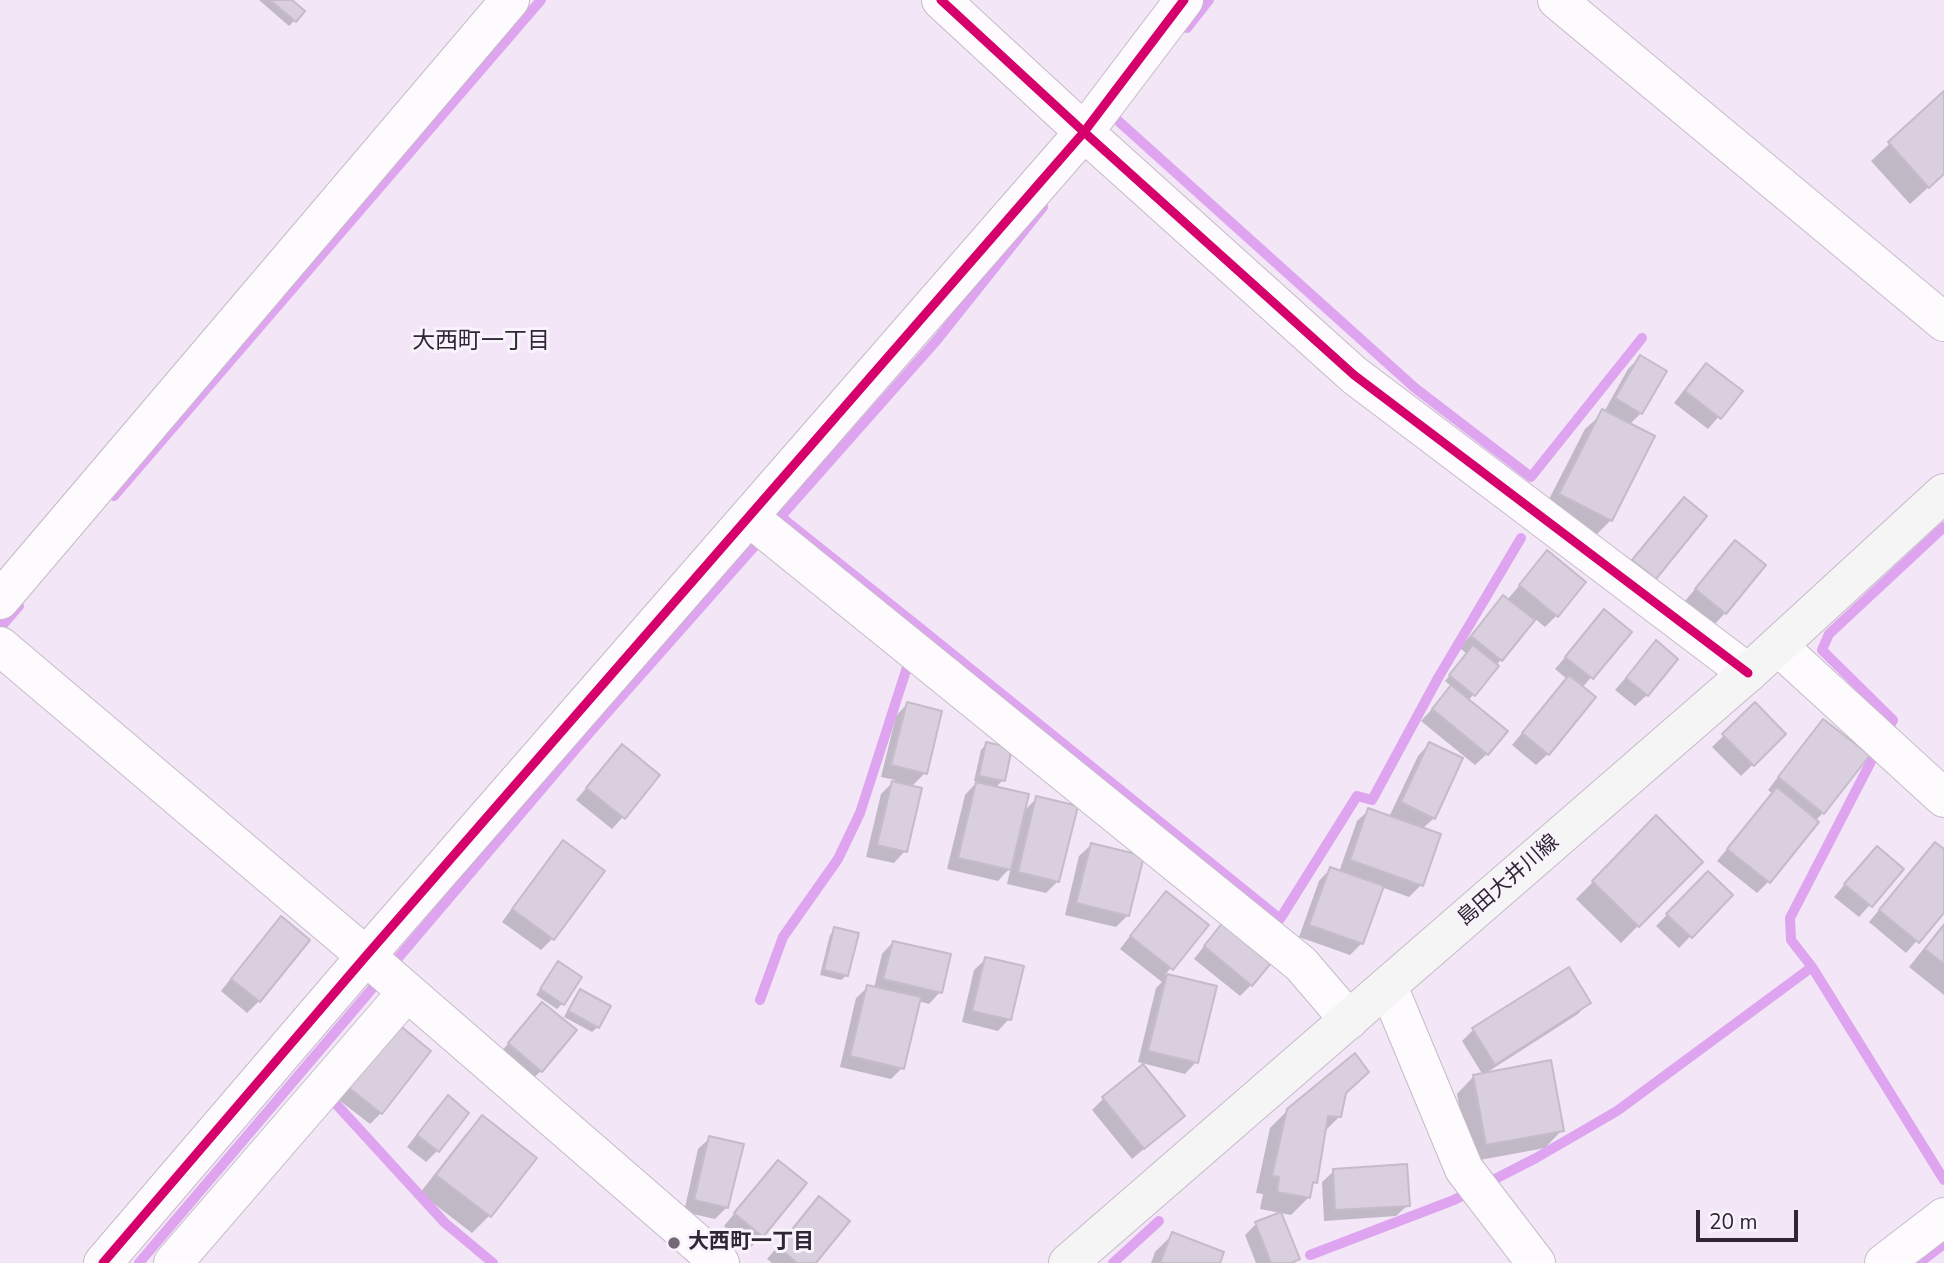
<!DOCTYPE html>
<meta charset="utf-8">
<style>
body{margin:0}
#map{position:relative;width:1944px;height:1263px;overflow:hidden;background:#f2e6f7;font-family:"Nunito Sans",sans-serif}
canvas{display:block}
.scale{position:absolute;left:1696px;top:1210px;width:102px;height:32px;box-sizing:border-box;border:4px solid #312635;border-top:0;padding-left:9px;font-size:21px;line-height:24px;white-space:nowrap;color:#312635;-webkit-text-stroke:5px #f9f3fb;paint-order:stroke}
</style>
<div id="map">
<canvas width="1944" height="1263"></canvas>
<div class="scale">20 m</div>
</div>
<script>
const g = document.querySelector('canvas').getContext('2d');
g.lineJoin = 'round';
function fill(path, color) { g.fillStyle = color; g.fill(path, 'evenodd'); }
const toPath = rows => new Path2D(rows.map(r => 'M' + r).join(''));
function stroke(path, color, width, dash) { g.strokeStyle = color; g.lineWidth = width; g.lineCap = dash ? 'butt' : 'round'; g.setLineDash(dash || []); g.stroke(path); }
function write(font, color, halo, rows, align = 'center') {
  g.font = font + ' "Nunito Sans","Noto Sans JP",sans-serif'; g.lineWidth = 6; g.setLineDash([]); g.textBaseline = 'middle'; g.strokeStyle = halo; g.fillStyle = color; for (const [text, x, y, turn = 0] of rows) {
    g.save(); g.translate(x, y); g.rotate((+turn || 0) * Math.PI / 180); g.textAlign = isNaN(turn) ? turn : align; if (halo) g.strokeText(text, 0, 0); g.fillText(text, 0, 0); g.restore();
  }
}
fill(toPath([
 [259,0,290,0,303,12,289,26],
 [1944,93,1944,173,1910,204,1871,161],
 [1640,357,1641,413,1629,425,1611,520,1594,537,1543,511,1585,429,1604,412,1628,369],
 [1706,366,1740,392,1708,429,1674,403,1694,377],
 [1735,542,1725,613,1714,625,1685,601],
 [1547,553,1556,616,1545,627,1534,618,1468,701,1487,754,1475,765,1421,721,1452,687,1445,681,1467,654,1460,648,1492,609,1504,597,1507,600],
 [1604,612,1629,632,1582,688,1548,754,1536,765,1512,745,1567,679,1555,669],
 [1656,643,1647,695,1635,706,1615,690],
 [907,704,925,773,911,787,905,851,894,863,866,857,881,794,895,780,881,777,896,716],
 [1755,705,1784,734,1741,776,1712,747],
 [1823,721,1823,813,1815,821,1817,822,1768,882,1757,893,1717,861,1773,794,1768,790,1812,733],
 [986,744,1003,780,995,788,1023,812,1037,798,1058,881,1046,893,1007,884,1011,867,998,881,947,869,965,795,978,781,974,781,981,750],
 [1429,744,1434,818,1422,829,1421,885,1409,897,1381,887,1362,943,1350,955,1299,937,1319,881,1330,869,1339,872,1357,821,1369,810,1389,817,1418,756],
 [622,746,623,817,612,829,576,800],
 [1656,818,1701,862,1621,943,1576,899],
 [563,843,552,939,541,950,502,922,552,854],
 [1091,845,1128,915,1116,927,1065,915,1079,856],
 [1944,852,1944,910,1906,953,1869,922,1924,856],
 [1866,859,1902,869,1859,917,1834,897],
 [1708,873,1731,895,1679,948,1656,926],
 [1166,893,1206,925,1165,975,1215,987,1196,1062,1185,1074,1138,1062,1156,988,1162,982,1120,949,1154,905],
 [281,919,307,941,259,1001,247,1013,221,991,269,930],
 [1944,923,1944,995,1909,967],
 [835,929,847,975,841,980,820,975,830,935],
 [1212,936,1251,985,1240,996,1194,959],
 [893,942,940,992,929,1004,918,1001,902,1068,891,1079,840,1067,856,998,868,987,874,988,882,954],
 [986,959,1009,1019,998,1031,962,1022,974,970],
 [558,963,563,1003,557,1009,536,995],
 [581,991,598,1027,592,1032,564,1017,575,996],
 [1589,1002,1578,1014,1483,1075,1562,1130,1545,1148,1469,1162,1457,1094,1474,1076,1483,1075,1462,1041,1473,1030],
 [531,1015,541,1071,529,1082,498,1056],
 [387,1038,381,1113,370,1124,339,1100],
 [1143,1067,1183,1116,1132,1159,1092,1110,1103,1099],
 [1344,1094,1340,1116,1324,1132,1315,1182,1311,1187,1309,1197,1291,1215,1260,1209,1263,1194,1256,1193,1270,1128,1288,1110],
 [448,1098,438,1150,426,1162,407,1147,436,1109],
 [482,1118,534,1158,489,1216,472,1233,420,1193,465,1135],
 [710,1138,727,1207,715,1219,684,1212,698,1149],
 [778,1162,762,1236,751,1247,724,1226,767,1174],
 [1334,1171,1408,1205,1396,1216,1324,1221,1322,1182],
 [819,1198,813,1263,772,1263,767,1259],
 [1256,1224,1298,1259,1294,1263,1256,1263,1245,1235],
 [1172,1235,1218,1263,1151,1263,1155,1252]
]), '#0003');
stroke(toPath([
 [1187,28,1209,0],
 [1115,118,1415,388,1531,477,1642,338],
 [114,496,541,0],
 [781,517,920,628,919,634],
 [0,628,19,606],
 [920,628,1280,919,1357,796,1372,800,1438,678,1521,538],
 [1886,734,1893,720,1822,650,1829,634,1944,527],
 [1878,748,1790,918,1791,940,1812,967,1944,1180],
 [760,1000,783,937,838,859,860,813,911,655],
 [326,1093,445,1223,493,1263],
 [1310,1255,1454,1200,1536,1158,1617,1111,1812,967],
 [139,1263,591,731,937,340,1043,207],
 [1113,1263,1159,1221],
 [1919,1263,1944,1244]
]), '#dea4ef', 10);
const building = toPath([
 [270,0,292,0,305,11,296,22,270,0],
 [1944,91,1944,174,1929,188,1888,142,1944,91],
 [1640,355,1667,371,1642,414,1615,398,1640,355],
 [1706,363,1743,391,1721,419,1685,391,1706,363],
 [1602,409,1655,436,1612,521,1559,494,1602,409],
 [1684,497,1707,516,1656,579,1632,560,1684,497],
 [1735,540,1766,565,1726,614,1695,589,1735,540],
 [1547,550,1586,582,1558,617,1519,585,1547,550],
 [1503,595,1535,620,1502,661,1471,636,1503,595],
 [1604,609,1632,632,1593,679,1565,657,1604,609],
 [1656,640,1678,659,1648,696,1626,678,1656,640],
 [1473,645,1499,666,1475,696,1449,675,1473,645],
 [1569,675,1596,697,1549,755,1522,733,1569,675],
 [1451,685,1508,731,1488,755,1432,709,1451,685],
 [907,702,942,711,927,774,891,765,907,702],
 [1755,702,1786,734,1754,766,1722,734,1755,702],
 [1823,719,1870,755,1824,814,1778,777,1823,719],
 [986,742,1012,748,1005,781,979,776,986,742],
 [1429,742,1463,758,1435,819,1401,802,1429,742],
 [622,744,660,775,625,819,586,788,622,744],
 [892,781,922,788,907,852,877,845,892,781],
 [976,782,1029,794,1011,870,958,858,976,782],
 [1777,787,1819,822,1770,883,1727,849,1777,787],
 [1036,796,1078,806,1059,882,1018,872,1036,796],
 [1368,808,1441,834,1423,886,1350,860,1368,808],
 [1656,815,1703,862,1639,927,1592,881,1656,815],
 [563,840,605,871,554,940,512,909,563,840],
 [1935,842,1944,849,1944,913,1919,943,1879,910,1935,842],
 [1091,843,1144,856,1129,916,1076,903,1091,843],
 [1877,846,1904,869,1872,907,1844,884,1877,846],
 [1330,867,1384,886,1363,944,1309,925,1330,867],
 [1708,871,1733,895,1692,938,1666,914,1708,871],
 [1166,891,1209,925,1173,970,1130,936,1166,891],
 [281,916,310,940,260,1002,231,979,281,916],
 [1223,922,1272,962,1252,986,1204,946,1223,922],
 [1944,925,1944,964,1925,949,1944,925],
 [834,927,859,933,848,976,824,970,834,927],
 [893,941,951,954,942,993,883,979,893,941],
 [985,957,1024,966,1011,1020,972,1011,985,957],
 [558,961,582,977,564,1005,540,989,558,961],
 [1569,967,1591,1003,1495,1065,1472,1028,1569,967],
 [1167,974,1217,986,1198,1063,1148,1051,1167,974],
 [867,985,921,997,904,1069,850,1056,867,985],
 [580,989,611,1006,599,1028,568,1011,580,989],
 [542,1002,577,1030,542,1072,508,1043,542,1002],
 [398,1024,431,1051,382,1114,349,1088,398,1024],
 [1355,1053,1369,1072,1346,1093,1341,1117,1328,1116,1317,1183,1313,1182,1310,1198,1277,1192,1279,1177,1272,1176,1287,1109,1355,1053],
 [1551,1060,1564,1131,1486,1145,1473,1075,1551,1060],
 [1143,1064,1185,1116,1144,1149,1102,1097,1143,1064],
 [448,1095,469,1113,439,1152,417,1135,448,1095],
 [482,1115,537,1158,491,1217,436,1175,482,1115],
 [709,1136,744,1144,728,1208,694,1200,709,1136],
 [778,1160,807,1183,763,1237,734,1213,778,1160],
 [1407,1164,1410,1206,1335,1210,1333,1169,1407,1164],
 [819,1196,850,1221,816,1263,797,1263,778,1247,819,1196],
 [1281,1212,1300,1259,1291,1263,1271,1263,1255,1222,1281,1212],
 [1172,1232,1224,1252,1220,1263,1160,1263,1172,1232]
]);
fill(building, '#dacfde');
stroke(building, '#c5bbc9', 2);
const street = toPath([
 [941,0,1084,132,1354,375,1748,673],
 [1557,0,1944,322],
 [749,517,1301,964,1349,1020],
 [0,600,510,0],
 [0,646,366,956,720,1263],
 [1778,646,1944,798],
 [1388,986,1464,1169,1536,1263],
 [103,1263,366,956,1084,132,1184,0],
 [173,1263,407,992],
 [1884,1263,1944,1217]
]);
const secondary = toPath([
 [1068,1263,1748,673,1944,493]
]);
stroke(street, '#c6bbc9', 40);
stroke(secondary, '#c6bbc9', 40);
stroke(street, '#fdfbfe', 38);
stroke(secondary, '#f5f5f5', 38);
stroke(toPath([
 [941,0,1084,132,1354,375,1748,673],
 [103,1263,366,956,1084,132,1184,0]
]), '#d6006c', 9);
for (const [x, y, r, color] of [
 [674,1243,7,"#756979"]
]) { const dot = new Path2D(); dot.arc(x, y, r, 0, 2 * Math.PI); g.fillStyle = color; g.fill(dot); stroke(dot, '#f9f3fb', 2.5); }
write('21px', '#312635', '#f9f3fb', [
 ["島田大井川線",1509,881,-41]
]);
write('bold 21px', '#312635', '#f9f3fb', [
 ["大西町一丁目",688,1243]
], 'left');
write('23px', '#312635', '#f9f3fb', [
 ["大西町一丁目",481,342]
]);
</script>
